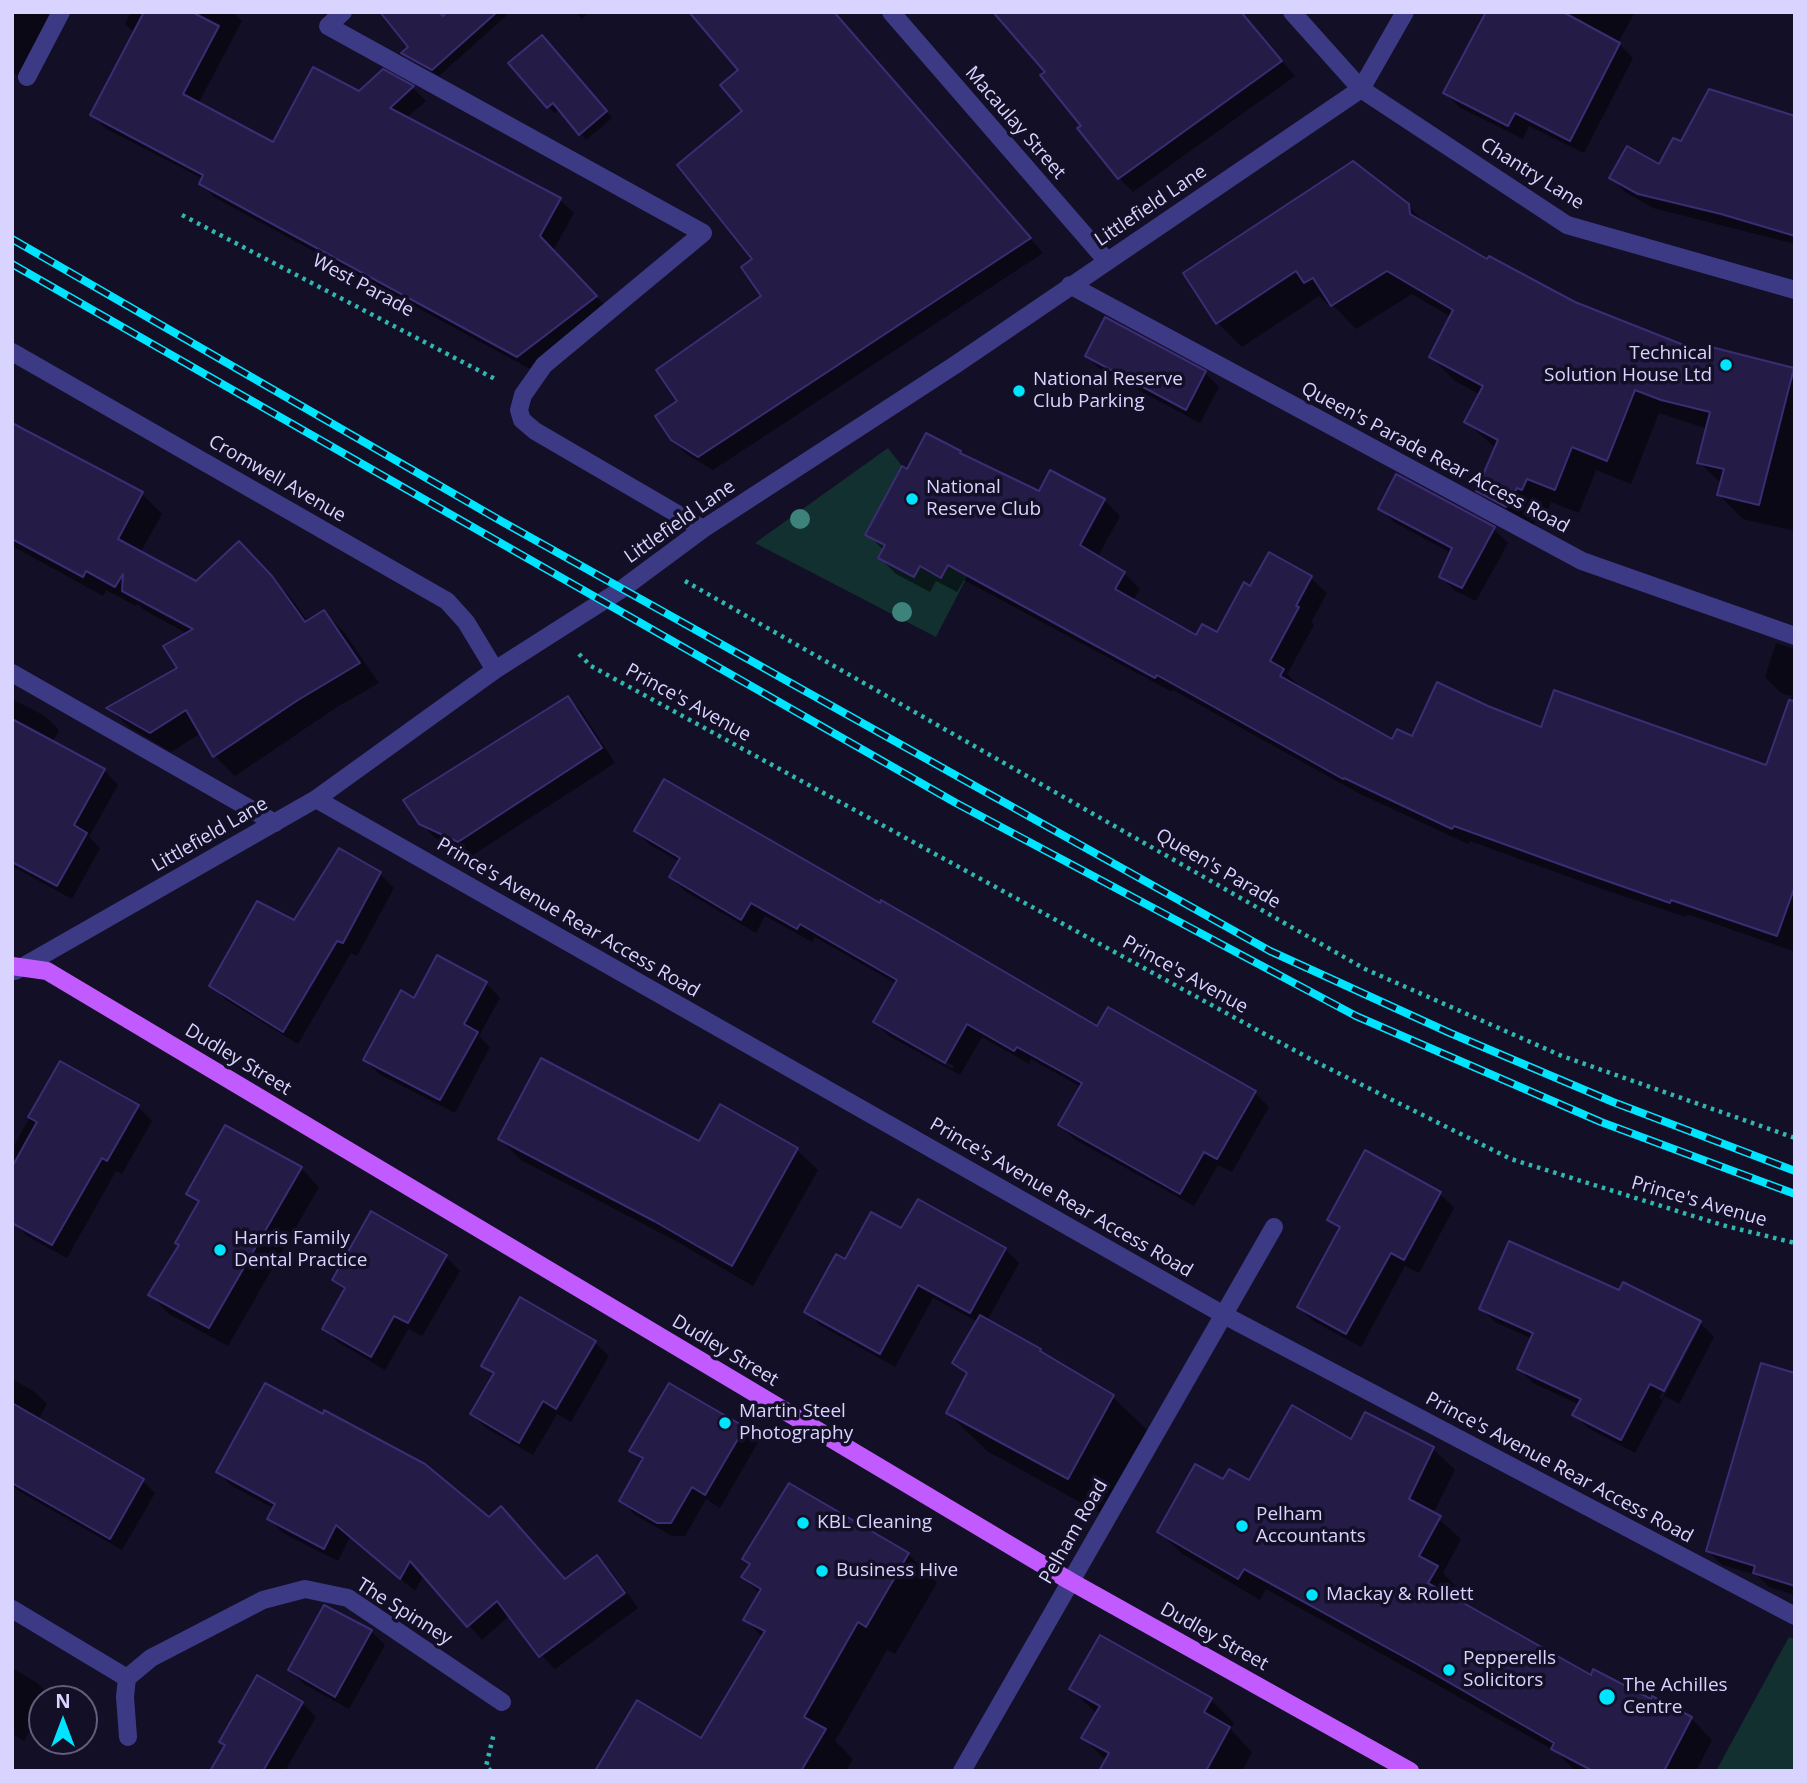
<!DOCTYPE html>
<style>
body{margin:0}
#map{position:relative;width:1807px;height:1783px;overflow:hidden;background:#130f26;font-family:"Open Sans",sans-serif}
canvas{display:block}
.frame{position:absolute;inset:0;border:14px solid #d9d4ff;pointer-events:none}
.north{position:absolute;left:28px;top:1685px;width:70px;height:70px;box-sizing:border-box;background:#130f26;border:2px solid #625e7d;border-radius:50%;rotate:0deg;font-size:19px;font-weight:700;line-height:28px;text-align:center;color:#d9d4ff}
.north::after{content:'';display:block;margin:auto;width:24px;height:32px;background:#00e5ff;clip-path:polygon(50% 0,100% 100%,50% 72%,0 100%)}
</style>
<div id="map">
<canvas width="1807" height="1783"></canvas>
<div class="frame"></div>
<div class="north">N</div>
</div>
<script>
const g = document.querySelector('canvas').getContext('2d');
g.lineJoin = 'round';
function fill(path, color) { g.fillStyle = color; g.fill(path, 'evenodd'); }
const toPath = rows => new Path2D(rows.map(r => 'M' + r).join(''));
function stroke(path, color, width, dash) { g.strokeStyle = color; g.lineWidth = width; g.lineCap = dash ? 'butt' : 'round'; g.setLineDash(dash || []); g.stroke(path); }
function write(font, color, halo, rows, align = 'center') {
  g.font = font + ' "Open Sans",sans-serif'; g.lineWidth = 7; g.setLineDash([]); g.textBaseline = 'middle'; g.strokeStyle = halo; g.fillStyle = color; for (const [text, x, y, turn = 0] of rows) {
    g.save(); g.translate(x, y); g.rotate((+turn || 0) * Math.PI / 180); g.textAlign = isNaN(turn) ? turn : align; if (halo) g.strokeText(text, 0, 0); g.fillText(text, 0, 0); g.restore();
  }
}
fill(toPath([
 [888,448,902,466,866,534,885,545,878,558,914,577,920,566,941,577,948,564,968,575,936,637,755,543],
 [1789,1637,1795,1640,1795,1771,1716,1771]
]), '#12302f');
fill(toPath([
 [12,12,54,12,27,80,12,72],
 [131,12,233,12,242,21,198,104,273,144,359,93,383,71,413,88,426,101,406,118,560,200,574,213,553,251,609,310,532,370,214,197,201,183,203,179,105,128,92,115,135,33,125,24],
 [394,12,441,12,445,16,449,12,505,12,507,15,439,76,410,59,403,53,411,47],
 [575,12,589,12,582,19],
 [834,12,1043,253,713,470,686,454,672,439,763,296,755,259,744,111],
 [1241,12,1295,76,1133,192,1119,178],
 [1489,12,1635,12,1618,43,1633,58,1584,153,1529,126,1523,139,1459,107,1445,93],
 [548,44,612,118,586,140,560,109,555,113,548,107],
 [1795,118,1795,244,1653,208,1625,192,1611,178,1660,167],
 [1408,206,1428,226,1488,261,1574,303,1710,357,1793,369,1795,531,1743,519,1719,495,1722,484,1699,462,1708,429,1659,413,1631,484,1596,470,1579,513,1551,502,1547,513,1541,511,1531,530,1502,515,1478,491,1496,449,1466,421,1481,395,1455,381,1431,357,1451,317,1412,294,1356,329,1332,304,1329,306,1319,296,1242,347,1218,323,1185,273],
 [1106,320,1205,373,1219,387,1200,423,1101,370,1087,356],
 [927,435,964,457,1040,494,1104,500,1120,516,1097,558,1124,573,1140,589,1132,602,1197,638,1218,634,1251,588,1269,554,1311,578,1327,593,1311,622,1314,625,1287,674,1299,686,1298,689,1393,742,1413,739,1488,708,1542,729,1767,768,1792,696,1781,693,1765,677,1776,643,1795,649,1793,951,1687,914,1686,917,1605,890,1470,841,1468,844,1360,794,1173,690,1172,692,964,580,957,592,936,581,930,592,896,574,880,558,884,551,868,534,908,471],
 [1397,477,1494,529,1508,543,1476,601,1455,591,1441,577,1451,553,1394,522,1380,508],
 [142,494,162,514,140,553,196,583,258,564,291,598,308,622,324,612,344,632,379,683,337,707,235,776,215,756,201,733,171,752,129,727,109,708,179,668,188,634,144,610,137,603,136,606,106,590,103,596,16,548,12,544,12,499],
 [568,698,582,712,615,763,473,855,435,838,421,823],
 [12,699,45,716,59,730,52,743,104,770,118,785,89,837,100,848,72,899,12,866],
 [636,831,1098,1028,1109,1010,1255,1093,1269,1107,1232,1172,1218,1165,1194,1206,1074,1139,1060,1125,1081,1087,1031,1059,1029,1064,982,1037,960,1075,889,1036,875,1022,897,984,815,937,812,942,765,916,756,933,685,891,671,877,680,862,650,845],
 [889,1029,954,1066,952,1069,889,1033],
 [339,850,380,874,394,888,357,956,351,953,298,1044,226,1000,212,985,295,922],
 [486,983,500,998,479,1036,490,1047,455,1113,379,1074,365,1060,415,1000],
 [61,1063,138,1107,152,1121,122,1174,116,1171,67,1258,27,1236,13,1222,12,1216,12,1149],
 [720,1106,797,1150,818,1170,753,1286,676,1241,521,1160,500,1139,699,1144],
 [1366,1152,1440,1194,1454,1208,1419,1273,1405,1266,1361,1347,1313,1321,1299,1307,1340,1230,1329,1219],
 [301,1168,319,1187,228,1346,169,1314,151,1295,180,1245,199,1204,188,1193],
 [902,1230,1005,1249,1019,1263,987,1321,1113,1397,1152,1435,1107,1517,987,1451,948,1413,968,1377,954,1363,978,1322,933,1298,895,1367,820,1325,806,1311,846,1261],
 [446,1257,460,1271,422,1336,408,1329,385,1370,338,1342,324,1328,345,1291,334,1280],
 [1619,1292,1700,1323,1714,1337,1679,1404,1665,1396,1635,1453,1588,1428,1574,1414,1580,1405,1533,1383,1519,1369,1533,1339,1495,1322,1481,1308],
 [1697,1325,1701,1325,1662,1400,1659,1398],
 [594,1342,609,1356,571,1422,557,1414,533,1455,486,1428,472,1414,494,1377,483,1365],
 [1795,1375,1795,1595,1769,1587,1757,1575,1722,1565,1708,1551],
 [12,1379,35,1392,47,1404,38,1420,143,1481,155,1493,122,1550,12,1487],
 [1365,1415,1433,1449,1455,1470,1433,1514,1461,1539,1443,1573,1458,1589,1453,1599,1591,1677,1691,1718,1712,1740,1696,1771,1575,1771,1557,1752,1266,1589,1260,1600,1181,1553,1160,1532,1223,1482,1250,1482,1352,1441],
 [744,1428,758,1442,720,1508,706,1499,685,1536,672,1536,635,1515,621,1500,643,1462,632,1451],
 [218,1472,566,1580,597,1557,611,1571,638,1608,555,1669,541,1655,510,1615,482,1640,424,1575,415,1591,350,1537,338,1561,283,1533,269,1519,275,1509,232,1486],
 [908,1554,937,1583,895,1654,887,1650,835,1741,853,1759,846,1771,597,1771,701,1741,763,1638,745,1619,760,1594,743,1577,751,1566,744,1559],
 [371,1631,385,1645,349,1709,304,1684,290,1670],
 [12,1668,36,1682,50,1696,48,1699,42,1699,42,1709,24,1741,12,1734],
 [1071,1689,1211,1700,1234,1723,1230,1729,1252,1752,1242,1771,1106,1771,1106,1761,1084,1738,1097,1714],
 [302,1703,316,1717,285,1771,212,1771,226,1747,221,1742]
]), '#0007');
const building = toPath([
 [144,12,192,12,219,26,183,94,273,142,313,67,359,91,383,69,414,86,390,108,561,198,540,236,597,296,517,357,199,184,203,175,90,115,144,12],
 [380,12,439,12,443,16,447,12,497,12,432,70,401,53,408,47,380,12],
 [689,12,834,12,1031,238,698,457,671,440,655,416,677,401,656,370,761,296,741,267,752,259,677,165,742,111,720,85,738,70,689,12],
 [993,12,1241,12,1282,61,1118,179,1077,128,1081,126,1040,75,1045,72,993,12],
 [1486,12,1563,12,1620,43,1570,141,1515,113,1508,126,1443,93,1486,12],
 [542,35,607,111,579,135,553,103,547,108,508,63,542,35],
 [1709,89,1795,116,1795,236,1721,214,1638,194,1609,178,1627,146,1659,164,1673,138,1681,141,1709,89],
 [1353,161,1409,204,1410,214,1487,259,1489,256,1575,302,1709,355,1711,347,1794,368,1759,505,1717,495,1724,469,1697,463,1710,412,1661,400,1635,390,1607,461,1572,447,1555,490,1527,479,1522,490,1517,488,1506,507,1476,491,1498,440,1464,422,1483,386,1429,357,1453,310,1387,271,1331,306,1313,278,1304,283,1296,271,1216,324,1183,273,1353,161],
 [1105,317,1206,371,1186,410,1085,356,1105,317],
 [12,423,143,492,118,539,196,581,239,541,272,576,305,622,324,610,360,663,298,700,213,757,186,710,150,733,106,708,177,668,163,646,193,629,122,591,123,574,115,587,86,571,83,577,12,539,12,423],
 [926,433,961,451,960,453,1039,491,1050,470,1105,499,1080,545,1125,572,1115,589,1196,635,1202,624,1217,632,1244,582,1250,586,1269,552,1312,576,1296,606,1299,607,1270,661,1284,669,1280,676,1392,739,1397,729,1412,736,1437,682,1488,706,1541,727,1554,690,1766,765,1789,700,1795,701,1795,886,1777,936,1671,900,1670,903,1587,874,1454,826,1452,829,1344,778,1343,779,1157,675,1155,678,948,565,941,578,920,566,914,577,878,558,885,545,865,535,902,466,907,469,926,433],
 [1396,474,1495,527,1462,588,1439,577,1452,548,1378,509,1396,474],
 [568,696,602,748,458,842,419,824,403,800,568,696],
 [12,719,105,769,74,825,87,833,57,886,12,862,12,719],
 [664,779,880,903,881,900,935,931,1097,1026,1108,1007,1256,1091,1217,1159,1204,1152,1180,1194,1058,1125,1082,1083,1017,1047,1014,1051,967,1024,945,1063,873,1022,897,980,800,924,797,929,751,903,741,920,669,877,680,858,634,831,664,779],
 [339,848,381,872,343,943,337,941,283,1032,209,986,257,901,294,920,339,848],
 [437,955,487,982,464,1024,478,1032,440,1100,363,1060,401,990,414,998,437,955],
 [541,1058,699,1141,720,1104,798,1148,732,1266,654,1221,498,1139,541,1058],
 [60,1061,139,1105,107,1161,102,1158,52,1245,12,1223,12,1167,37,1122,28,1117,60,1061],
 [225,1125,302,1167,209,1328,148,1295,179,1245,175,1243,199,1201,186,1194,225,1125],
 [1365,1150,1441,1192,1404,1260,1391,1253,1346,1334,1297,1307,1340,1227,1327,1220,1365,1150],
 [918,1199,1006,1248,970,1313,918,1285,880,1354,804,1312,836,1254,845,1259,871,1212,901,1228,918,1199],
 [371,1211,447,1255,408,1323,394,1316,371,1357,322,1329,345,1288,332,1280,371,1211],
 [1509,1241,1619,1290,1623,1282,1701,1321,1664,1391,1650,1384,1621,1440,1572,1415,1581,1399,1517,1369,1533,1333,1479,1309,1509,1241],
 [520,1297,596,1341,556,1409,543,1401,519,1443,470,1414,494,1373,481,1366,520,1297],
 [980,1315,1041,1349,1040,1351,1114,1395,1068,1479,946,1413,967,1373,952,1363,980,1315],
 [1761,1363,1795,1373,1795,1586,1753,1573,1755,1566,1706,1551,1761,1363],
 [265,1383,323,1414,324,1410,425,1464,489,1517,501,1506,565,1579,597,1555,625,1593,539,1657,497,1601,467,1627,410,1561,400,1579,336,1525,324,1549,267,1519,275,1504,216,1472,265,1383],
 [669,1383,745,1427,705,1495,692,1487,671,1523,657,1523,619,1501,643,1458,629,1451,669,1383],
 [12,1403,144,1479,110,1539,12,1483,12,1403],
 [1292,1405,1351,1439,1365,1412,1434,1447,1409,1499,1441,1516,1419,1556,1438,1566,1428,1583,1591,1675,1593,1669,1651,1699,1652,1696,1692,1717,1664,1771,1593,1771,1551,1749,1554,1743,1417,1664,1244,1569,1238,1579,1157,1532,1195,1464,1223,1479,1229,1469,1249,1480,1292,1405],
 [789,1483,909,1553,866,1627,858,1622,804,1717,826,1729,801,1771,595,1771,637,1700,701,1738,765,1631,743,1620,761,1589,741,1577,750,1564,742,1559,789,1483],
 [324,1605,372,1630,335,1697,288,1670,324,1605],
 [1100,1635,1212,1698,1204,1712,1230,1727,1206,1771,1099,1771,1109,1753,1081,1738,1100,1706,1069,1689,1100,1635],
 [257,1675,303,1702,263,1771,210,1771,225,1745,219,1742,257,1675]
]);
fill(building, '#241b47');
stroke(building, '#3b2d73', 2);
stroke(toPath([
 [182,215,495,379],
 [685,581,1365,969,1562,1056,1795,1138],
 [579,654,591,666,1314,1061,1511,1159,1722,1225,1795,1243],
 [491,1771,486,1766,494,1733]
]), '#2fb8b0', 4.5, [3.5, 5]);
stroke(toPath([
 [343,12,328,26,703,233,544,365,523,395,519,410,522,420,535,431,703,529],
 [891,12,1107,261],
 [1292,12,1361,89,1567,225,1795,290],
 [27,77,61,12],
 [1070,285,1582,561,1795,636],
 [12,352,447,601,466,622,495,670],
 [12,673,275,823],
 [316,799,1224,1315,1795,1616],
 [15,971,316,799,495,670,622,589,703,529,955,365,1361,89,1405,12],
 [12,1609,127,1678,151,1658,263,1600,305,1589,348,1598,502,1702],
 [127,1678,125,1697,128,1737],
 [962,1771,1274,1227]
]), '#3d3a85', 18);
stroke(toPath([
 [12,966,47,971,1070,1581,1410,1771]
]), '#c25bff', 18);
const rail = toPath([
 [12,239,501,521,1270,951,1450,1033,1613,1102,1795,1171],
 [12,264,956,803,1356,1016,1601,1122,1795,1194]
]);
stroke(rail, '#00e5ff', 8);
stroke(rail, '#130f26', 5, [16]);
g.fillStyle = '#3d827b';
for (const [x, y] of [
 [800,519],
 [902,612]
]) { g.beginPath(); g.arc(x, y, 10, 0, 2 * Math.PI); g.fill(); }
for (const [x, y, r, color] of [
 [1726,365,7,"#00e5ff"],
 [1019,391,7,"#00e5ff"],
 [912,499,7,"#00e5ff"],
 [220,1250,7,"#00e5ff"],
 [725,1423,7,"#00e5ff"],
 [803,1523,7,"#00e5ff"],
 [1242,1526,7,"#00e5ff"],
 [822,1571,7,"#00e5ff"],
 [1312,1595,7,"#00e5ff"],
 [1449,1670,7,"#00e5ff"],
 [1607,1697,9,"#00e5ff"]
]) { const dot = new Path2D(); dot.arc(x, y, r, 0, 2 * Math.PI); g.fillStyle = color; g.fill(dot); stroke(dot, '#130f26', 2.5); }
write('19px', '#d9d4ff', '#130f26', [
 ["Macaulay Street",1015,123,49],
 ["Chantry Lane",1532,174,32],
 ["Littlefield Lane",1151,206,-34],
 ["West Parade",363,286,28],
 ["Queen's Parade Rear Access Road",1435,458,28],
 ["Cromwell Avenue",277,479,30],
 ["Littlefield Lane",680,522,-35],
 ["Prince's Avenue",688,703,29],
 ["Littlefield Lane",210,835,-30],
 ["Queen's Parade",1218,869,30],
 ["Prince's Avenue Rear Access Road",568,918,30],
 ["Prince's Avenue",1185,975,29],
 ["Dudley Street",238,1060,31],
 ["Prince's Avenue Rear Access Road",1061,1198,30],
 ["Prince's Avenue",1699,1202,16],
 ["Dudley Street",725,1351,31],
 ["Prince's Avenue Rear Access Road",1559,1468,28],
 ["Pelham Road",1074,1532,-60],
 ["The Spinney",404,1612,32],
 ["Dudley Street",1214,1637,29]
]);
write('19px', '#d9d4ff', '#130f26', [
 ["Technical",1712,354,"right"],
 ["Solution House Ltd",1712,376,"right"],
 ["National Reserve",1033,380],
 ["Club Parking",1033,402],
 ["National",926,488],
 ["Reserve Club",926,510],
 ["Harris Family",234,1239],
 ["Dental Practice",234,1261],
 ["Martin Steel",739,1412],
 ["Photography",739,1434],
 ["Pelham",1256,1515],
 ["Accountants",1256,1537],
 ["KBL Cleaning",817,1523],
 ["Business Hive",836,1571],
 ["Mackay & Rollett",1326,1595],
 ["Pepperells",1463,1659],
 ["Solicitors",1463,1681],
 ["The Achilles",1623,1686],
 ["Centre",1623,1708]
], 'left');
</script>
